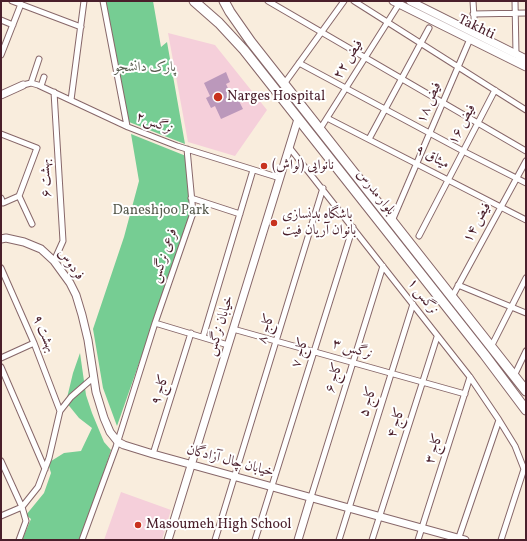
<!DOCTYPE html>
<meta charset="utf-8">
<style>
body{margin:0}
#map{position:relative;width:527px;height:541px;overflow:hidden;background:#f9eddd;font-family:Vollkorn,serif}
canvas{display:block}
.frame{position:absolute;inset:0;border:2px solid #4a1f2b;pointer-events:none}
</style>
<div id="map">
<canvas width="527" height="541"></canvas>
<div class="frame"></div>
</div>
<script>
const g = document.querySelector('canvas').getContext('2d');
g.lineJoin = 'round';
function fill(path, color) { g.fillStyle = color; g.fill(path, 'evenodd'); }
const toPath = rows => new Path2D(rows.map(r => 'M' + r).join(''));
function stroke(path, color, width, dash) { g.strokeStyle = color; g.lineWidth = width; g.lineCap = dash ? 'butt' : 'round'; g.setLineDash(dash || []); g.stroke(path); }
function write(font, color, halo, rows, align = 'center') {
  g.font = font + ' Vollkorn,Amiri,serif'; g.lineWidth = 4; g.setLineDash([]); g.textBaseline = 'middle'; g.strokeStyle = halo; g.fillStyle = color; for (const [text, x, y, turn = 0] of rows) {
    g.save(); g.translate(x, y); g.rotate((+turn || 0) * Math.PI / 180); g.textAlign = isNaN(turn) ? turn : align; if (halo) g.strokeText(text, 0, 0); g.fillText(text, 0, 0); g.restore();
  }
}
fill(toPath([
 [168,33,215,45,267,110,235,156,188,142],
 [121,492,171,510,162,540,104,540]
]), '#f5cfda');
fill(toPath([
 [106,1,153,1,161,47,167,42,185,144,129,122],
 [131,134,186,156,192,212,117,426,103,388,93,329,124,237,139,181],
 [80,353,86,395,92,413,104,442,111,450,82,540,22,540,31,519,26,515,44,493,51,473,48,463,64,453,81,451,92,428,79,418,66,402,73,373]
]), '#76cd93');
fill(toPath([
 [226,72,230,82,226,84,234,101,238,99,243,109,221,119,215,106,211,108,206,98,210,96,204,83]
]), '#bb98bb');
const street = toPath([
 [12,1,81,27],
 [103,1,127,126],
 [268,1,526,151],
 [354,1,526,110],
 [473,1,475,34],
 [515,1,516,54],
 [473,14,526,13],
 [1,20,13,25],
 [1,55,21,4],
 [299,63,463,151,526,183],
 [31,83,39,59],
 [284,84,344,1],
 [23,85,31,83,38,85,128,127,177,146,280,178],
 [41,86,44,77],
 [54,92,63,241,54,261],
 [71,100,84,1],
 [327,118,526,220],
 [320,129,399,4],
 [1,134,37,148,19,196,32,224],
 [369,139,429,28],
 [289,147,470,377,499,420,515,446,524,469,501,540],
 [1,198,3,203,19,196],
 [191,198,240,214],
 [392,221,470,39],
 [419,236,495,90],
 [1,268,34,343,60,411],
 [458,285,526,313],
 [452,297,526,161],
 [155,323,228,345],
 [233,329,465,394],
 [203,337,253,170],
 [491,347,526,278],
 [1,358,34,343],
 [1,367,45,469],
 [514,376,526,351],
 [153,454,191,333],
 [1,461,22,507,26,521,19,540],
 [311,497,383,266],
 [1,516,22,507,38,487,49,458,60,411,71,397,94,377],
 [82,540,116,447,155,323,193,213,187,149],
 [215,540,323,188],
 [255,540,353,227],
 [339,540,413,304],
 [372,540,437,337],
 [418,540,470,377],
 [458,540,499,420]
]);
const secondary = toPath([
 [393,1,526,67],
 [410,1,526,59],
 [1,95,23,85],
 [1,239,6,238,24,242,41,249,54,261,70,283,76,295,82,315,88,340,96,392,104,418,110,432,118,442,124,445,153,454,465,540],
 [168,540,298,119],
 [298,540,311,497]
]);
const highway = toPath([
 [194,1,219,23,244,50,484,354,526,410],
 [224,1,230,12,251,42,526,391]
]);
stroke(street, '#876769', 7);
stroke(secondary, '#876769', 9);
stroke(highway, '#876769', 11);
stroke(street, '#fff', 5);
stroke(secondary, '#fff', 7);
stroke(highway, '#fff', 9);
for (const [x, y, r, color] of [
 [218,97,5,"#c8321e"],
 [264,166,4,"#c8321e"],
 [274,223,4,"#c8321e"],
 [138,525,4,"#c8321e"]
]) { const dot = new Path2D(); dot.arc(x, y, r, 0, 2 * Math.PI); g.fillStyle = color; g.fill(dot); stroke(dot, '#fff', 1.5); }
write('14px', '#4a1f2b', '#fff', [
 ["Takhti",476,28,26],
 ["فیض ۲۲",349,60,-58],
 ["فیض ۱۸",430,103,-67],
 ["نرگس۲",154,124,21],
 ["فیض ۱۶",463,125,-62],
 ["میثاق ۹",432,158,27],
 ["بهشت ۶",47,178,-93],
 ["بلوار مدرس",375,193,52],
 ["فیض ۱۴",478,223,-61],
 ["فرعی نرگس",165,256,-71],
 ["فردوس",70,265,54],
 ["نرگس ۱",422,297,53],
 ["خیابان نرگس",221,326,-73],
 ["کاج ۸",267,329,-73],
 ["بهشت ۹",43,334,67],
 ["نرگس ۳",352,350,16],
 ["کاج ۷",301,353,-73],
 ["کاج ۶",335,378,-73],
 ["کاج ۹",161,390,-72],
 ["کاج ۵",369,402,-73],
 ["کاج ۴",397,423,-72],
 ["کاج ۳",435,449,-72],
 ["خیابان چال آزادگان",230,462,15]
]);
write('14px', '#595c4f', '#fff', [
 ["پارک دانشجو",145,68],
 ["Daneshjoo Park",161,211]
]);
write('14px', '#4a1f2b', '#fff', [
 ["Narges Hospital",227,97],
 ["نانوایی (لواش)",272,166],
 ["باشگاه بدنسازی",282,215],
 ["بانوان آریان فیت",282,231],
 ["Masoumeh High School",146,525]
], 'left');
</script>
